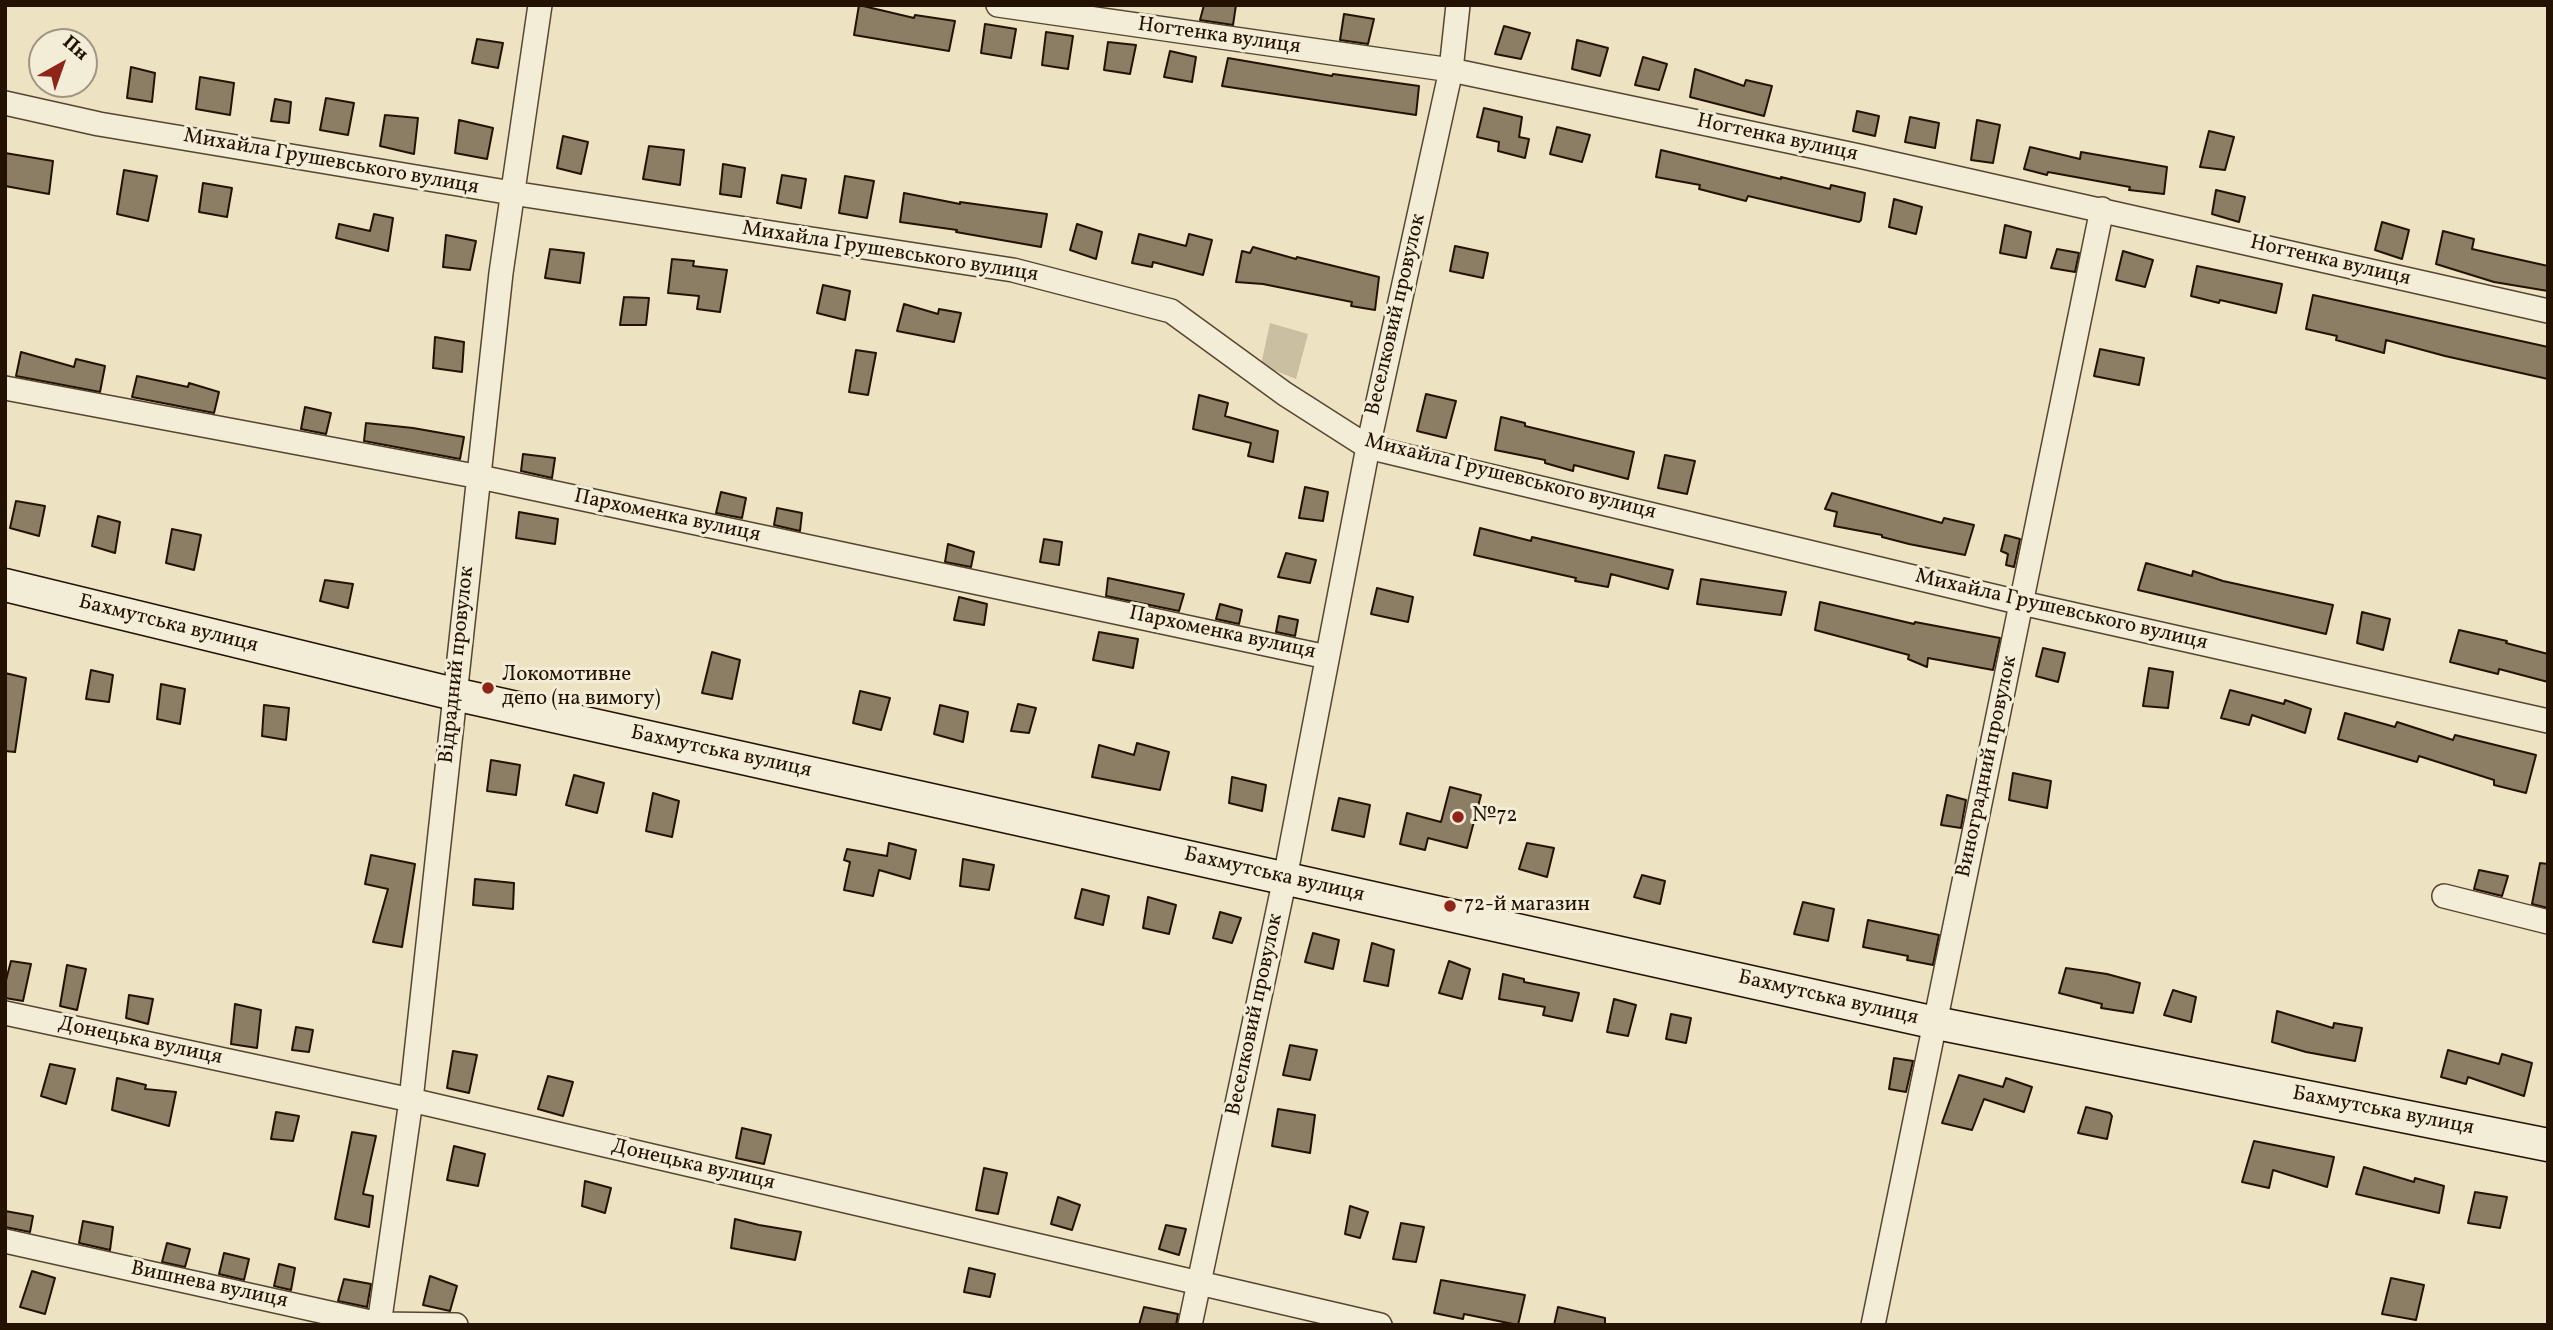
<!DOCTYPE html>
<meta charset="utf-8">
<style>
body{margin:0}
#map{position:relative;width:2553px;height:1330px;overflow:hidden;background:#ede2c2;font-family:Vollkorn,serif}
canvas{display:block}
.frame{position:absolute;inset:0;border:7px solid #231200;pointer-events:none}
.north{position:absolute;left:28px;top:28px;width:70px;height:70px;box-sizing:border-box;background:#f3ecd7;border:2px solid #a09581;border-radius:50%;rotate:40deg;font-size:19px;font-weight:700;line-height:28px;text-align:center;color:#231200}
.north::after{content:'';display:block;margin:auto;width:24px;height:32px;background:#8f2418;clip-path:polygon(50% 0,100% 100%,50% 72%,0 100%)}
</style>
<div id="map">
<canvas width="2553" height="1330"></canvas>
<div class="frame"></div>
<div class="north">Пн</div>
</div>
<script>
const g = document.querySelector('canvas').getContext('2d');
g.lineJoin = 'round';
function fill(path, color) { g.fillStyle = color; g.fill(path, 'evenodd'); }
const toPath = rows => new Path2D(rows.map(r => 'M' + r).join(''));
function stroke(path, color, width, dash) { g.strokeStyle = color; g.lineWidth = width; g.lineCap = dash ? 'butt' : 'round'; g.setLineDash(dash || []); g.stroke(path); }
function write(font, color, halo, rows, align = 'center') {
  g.font = font + ' Vollkorn,serif'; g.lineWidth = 6; g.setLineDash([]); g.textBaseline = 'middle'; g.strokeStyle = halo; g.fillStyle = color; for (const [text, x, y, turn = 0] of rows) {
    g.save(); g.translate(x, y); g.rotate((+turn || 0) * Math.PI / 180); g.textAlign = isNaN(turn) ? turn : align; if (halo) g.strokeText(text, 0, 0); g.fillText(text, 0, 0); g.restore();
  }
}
fill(toPath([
 [1270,323,1308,334,1296,379,1261,365]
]), '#cbbfa1');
const building = toPath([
 [859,5,914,18,915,15,955,21,949,51,854,35,859,5],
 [1204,5,1236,5,1233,25,1200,20,1204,5],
 [1344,14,1374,19,1368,44,1340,40,1344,14],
 [985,24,1016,29,1011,58,981,53,985,24],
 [1504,26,1530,33,1521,59,1495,54,1504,26],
 [1046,32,1073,36,1068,69,1042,65,1046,32],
 [477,39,503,43,498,68,472,63,477,39],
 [1577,40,1608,48,1600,76,1572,69,1577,40],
 [1108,42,1136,45,1130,74,1104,70,1108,42],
 [1170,51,1196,57,1192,82,1164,77,1170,51],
 [1643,57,1667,64,1659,90,1635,85,1643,57],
 [1228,58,1332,76,1333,74,1419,86,1416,115,1222,86,1228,58],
 [131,67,155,73,152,102,127,98,131,67],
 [1695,69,1744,86,1746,80,1772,86,1764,116,1690,97,1695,69],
 [200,77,234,83,230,115,196,109,200,77],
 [326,98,354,103,348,135,320,130,326,98],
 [275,99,291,102,289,123,271,121,275,99],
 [1484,108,1522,117,1519,137,1529,139,1525,158,1498,151,1499,142,1477,137,1484,108],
 [1857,111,1879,116,1875,136,1853,131,1857,111],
 [385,115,418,118,414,154,380,146,385,115],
 [1910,117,1939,123,1935,148,1905,142,1910,117],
 [459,120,493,128,487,159,455,153,459,120],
 [1977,120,2000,125,1993,163,1971,160,1977,120],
 [1557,127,1590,135,1582,162,1550,154,1557,127],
 [2209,131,2234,137,2225,170,2200,167,2209,131],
 [563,136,588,142,581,174,557,168,563,136],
 [649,146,684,150,680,185,643,179,649,146],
 [2030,147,2080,159,2081,152,2167,167,2164,194,2129,190,2130,187,2048,172,2047,175,2024,169,2030,147],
 [1661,150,1781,179,1781,177,1830,189,1831,185,1865,193,1861,220,1859,222,1748,196,1746,201,1699,189,1700,185,1656,177,1661,150],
 [5,153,53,161,49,194,5,186,5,153],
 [723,164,745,168,741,197,720,194,723,164],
 [124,170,157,176,148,221,117,214,124,170],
 [782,175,806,179,801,208,777,203,782,175],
 [845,176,874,181,867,218,839,213,845,176],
 [203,183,232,188,227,217,199,212,203,183],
 [2216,190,2245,197,2239,222,2212,214,2216,190],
 [904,193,960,204,960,202,1047,214,1041,247,956,232,957,230,900,222,904,193],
 [1894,199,1922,207,1916,234,1889,227,1894,199],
 [374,214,393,218,388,251,336,238,339,224,370,231,374,214],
 [2382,222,2409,230,2402,259,2375,250,2382,222],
 [1077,224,1102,232,1096,259,1070,250,1077,224],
 [2005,225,2031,232,2026,258,2000,253,2005,225],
 [2443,231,2474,239,2472,249,2548,266,2548,291,2494,282,2436,264,2443,231],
 [1139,234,1186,246,1189,234,1212,240,1203,275,1153,262,1152,267,1132,263,1139,234],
 [446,235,476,241,470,270,443,267,446,235],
 [1455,246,1488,253,1483,278,1450,271,1455,246],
 [1253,247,1296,259,1297,257,1379,277,1375,310,1351,306,1352,302,1263,284,1236,282,1242,251,1250,253,1253,247],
 [550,249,584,253,580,283,545,278,550,249],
 [2057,249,2079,253,2075,272,2051,268,2057,249],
 [2123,251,2153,260,2145,287,2116,280,2123,251],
 [672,259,694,261,693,266,727,270,720,312,697,309,699,296,668,293,672,259],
 [2197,266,2282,284,2276,313,2220,300,2219,303,2191,296,2197,266],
 [823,285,850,291,845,320,817,313,823,285],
 [2313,295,2548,347,2548,379,2445,356,2386,340,2384,353,2336,340,2337,336,2306,329,2313,295],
 [624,297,649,298,646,325,620,325,624,297],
 [904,304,938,314,939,309,961,313,954,342,897,331,904,304],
 [435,337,464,342,462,372,433,368,435,337],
 [2100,349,2144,358,2139,385,2094,376,2100,349],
 [856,350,876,353,868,395,849,392,856,350],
 [21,352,74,367,76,359,105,366,100,392,16,376,21,352],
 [137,376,188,387,189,383,219,392,214,413,132,397,137,376],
 [1426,394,1456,401,1446,438,1417,431,1426,394],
 [1199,395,1228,403,1225,416,1278,431,1273,462,1248,456,1251,443,1193,429,1199,395],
 [305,407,331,413,326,434,301,429,305,407],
 [1501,417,1525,423,1525,426,1634,452,1628,479,1574,465,1573,471,1545,463,1545,460,1495,450,1501,417],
 [366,423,413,428,464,437,460,459,364,441,366,423],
 [523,454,555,458,552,478,521,471,523,454],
 [1665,455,1695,461,1687,494,1658,488,1665,455],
 [1305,487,1328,492,1323,521,1299,518,1305,487],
 [721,492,746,498,742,518,716,513,721,492],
 [1832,493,1942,523,1944,518,1974,525,1965,555,1909,544,1882,537,1882,535,1834,526,1837,512,1825,509,1832,493],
 [16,501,45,506,39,536,10,528,16,501],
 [777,508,802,513,800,531,774,525,777,508],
 [519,512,558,519,555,544,516,538,519,512],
 [98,516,120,522,115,553,92,546,98,516],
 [1480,528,1531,541,1532,537,1673,570,1668,589,1611,574,1608,587,1575,581,1576,578,1474,555,1480,528],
 [172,529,201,535,194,570,166,563,172,529],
 [2005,535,2020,539,2014,567,2006,565,2008,554,2001,551,2005,535],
 [1044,539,1062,542,1059,565,1040,562,1044,539],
 [948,544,974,552,971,567,945,562,948,544],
 [1286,553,1316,560,1310,583,1278,577,1286,553],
 [2146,563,2192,576,2193,571,2223,581,2333,605,2326,634,2138,590,2146,563],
 [1108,578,1184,594,1179,611,1106,596,1108,578],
 [1701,579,1786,592,1781,615,1697,604,1701,579],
 [325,580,353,584,348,608,320,601,325,580],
 [1377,588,1413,597,1408,622,1371,614,1377,588],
 [959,597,987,604,984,625,954,620,959,597],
 [1820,602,1914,624,1915,622,2000,638,1993,670,1928,658,1927,667,1908,659,1909,655,1815,630,1820,602],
 [1220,604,1242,610,1239,624,1216,619,1220,604],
 [2362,612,2390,619,2383,650,2357,643,2362,612],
 [1279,616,1298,620,1295,636,1276,632,1279,616],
 [2459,630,2507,641,2506,643,2548,654,2548,682,2499,669,2498,674,2450,662,2459,630],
 [1099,632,1138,639,1133,668,1093,660,1099,632],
 [2043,648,2065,653,2058,682,2036,676,2043,648],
 [712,652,740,660,732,699,702,693,712,652],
 [2149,668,2173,672,2168,708,2143,706,2149,668],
 [91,670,113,675,109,702,86,699,91,670],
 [5,673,26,678,15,752,5,751,5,673],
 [161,684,185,689,180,724,157,719,161,684],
 [2230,690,2284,704,2285,700,2311,709,2305,733,2252,715,2249,725,2221,718,2230,690],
 [860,691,890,698,881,730,853,723,860,691],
 [1018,704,1036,708,1029,733,1011,731,1018,704],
 [264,705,289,708,286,740,262,736,264,705],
 [940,705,968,712,963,742,934,734,940,705],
 [2345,713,2395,727,2397,722,2453,740,2455,735,2536,755,2526,793,2494,785,2494,780,2419,756,2417,762,2338,739,2345,713],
 [1137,743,1169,752,1160,790,1092,777,1099,745,1134,755,1137,743],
 [491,760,520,765,516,795,487,791,491,760],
 [2013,773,2051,781,2047,808,2009,800,2013,773],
 [574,775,604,783,597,813,566,805,574,775],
 [1232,777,1266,785,1262,811,1229,803,1232,777],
 [1450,787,1481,795,1467,848,1428,838,1425,850,1400,844,1407,813,1441,822,1450,787],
 [653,793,679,801,672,837,646,831,653,793],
 [1947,795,1966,800,1961,828,1941,825,1947,795],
 [1339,798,1370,805,1364,837,1332,830,1339,798],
 [889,843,916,850,910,879,879,870,873,896,844,890,850,862,844,860,847,849,887,856,889,843],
 [1527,843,1554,848,1547,877,1519,869,1527,843],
 [371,855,415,864,402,947,373,942,388,889,365,884,371,855],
 [963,859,994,865,989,890,960,886,963,859],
 [2540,863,2548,864,2548,908,2532,904,2540,863],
 [2479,870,2508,876,2502,896,2474,889,2479,870],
 [1642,875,1665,881,1660,904,1634,897,1642,875],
 [475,879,514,883,513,909,473,905,475,879],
 [1082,889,1109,896,1103,925,1075,918,1082,889],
 [1148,897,1176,905,1169,934,1143,928,1148,897],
 [1803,902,1834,909,1828,941,1794,934,1803,902],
 [1220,912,1241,918,1232,943,1213,938,1220,912],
 [1868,920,1939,935,1933,965,1907,960,1908,956,1863,947,1868,920],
 [1313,933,1339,940,1333,969,1305,962,1313,933],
 [1372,943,1394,950,1388,986,1364,981,1372,943],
 [11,961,31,964,23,1001,5,998,5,984,11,961],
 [1449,961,1470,969,1462,999,1439,993,1449,961],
 [67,965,86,969,77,1010,60,1006,67,965],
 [2066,968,2107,974,2140,983,2133,1013,2101,1008,2102,1004,2059,993,2066,968],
 [1503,974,1524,979,1524,982,1579,993,1572,1021,1543,1015,1545,1007,1499,999,1503,974],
 [2173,990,2196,997,2191,1022,2164,1015,2173,990],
 [129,995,153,999,148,1024,126,1018,129,995],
 [1614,999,1636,1005,1628,1036,1607,1032,1614,999],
 [235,1004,261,1010,257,1048,231,1044,235,1004],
 [2277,1011,2333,1028,2334,1023,2362,1028,2355,1061,2306,1052,2272,1042,2277,1011],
 [1671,1014,1691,1018,1686,1043,1666,1039,1671,1014],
 [296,1027,313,1030,309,1052,292,1050,296,1027],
 [1290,1045,1317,1050,1310,1080,1283,1075,1290,1045],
 [2448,1050,2499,1064,2502,1054,2532,1063,2524,1096,2468,1077,2466,1084,2441,1077,2448,1050],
 [453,1051,477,1055,469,1093,447,1088,453,1051],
 [1894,1058,1913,1061,1906,1092,1889,1089,1894,1058],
 [50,1064,75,1069,66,1104,41,1096,50,1064],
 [1959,1075,2003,1087,2006,1078,2032,1087,2024,1112,1984,1099,1972,1130,1942,1123,1959,1075],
 [548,1076,573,1082,563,1116,538,1109,548,1076],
 [117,1078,146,1085,145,1089,176,1092,169,1126,112,1110,117,1078],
 [2086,1107,2110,1113,2112,1116,2107,1139,2078,1133,2086,1107],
 [1278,1109,1315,1115,1310,1153,1272,1146,1278,1109],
 [276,1112,299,1116,293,1141,271,1139,276,1112],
 [742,1128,771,1135,764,1164,736,1158,742,1128],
 [352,1132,376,1136,363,1194,373,1196,369,1227,335,1219,352,1132],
 [2254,1141,2334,1157,2327,1187,2273,1170,2269,1188,2242,1182,2254,1141],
 [454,1146,485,1154,478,1186,447,1180,454,1146],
 [2364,1167,2414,1182,2415,1178,2444,1186,2439,1213,2356,1194,2364,1167],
 [984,1168,1007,1173,998,1214,976,1210,984,1168],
 [585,1181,611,1188,605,1213,582,1206,585,1181],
 [2475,1192,2507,1197,2500,1228,2468,1223,2475,1192],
 [1058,1197,1080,1205,1072,1230,1051,1224,1058,1197],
 [1350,1206,1368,1212,1360,1238,1345,1234,1350,1206],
 [5,1211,33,1216,30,1232,5,1227,5,1211],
 [735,1219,759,1225,801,1232,795,1260,731,1248,735,1219],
 [83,1221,113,1227,110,1250,79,1243,83,1221],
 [1401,1223,1424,1227,1416,1262,1393,1259,1401,1223],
 [1166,1225,1186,1229,1179,1255,1159,1249,1166,1225],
 [167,1243,190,1249,185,1267,162,1262,167,1243],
 [224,1253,249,1259,244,1280,219,1274,224,1253],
 [279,1264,295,1268,291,1290,274,1286,279,1264],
 [969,1268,995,1274,990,1297,964,1292,969,1268],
 [32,1271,55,1278,45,1314,20,1307,32,1271],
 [430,1276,457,1286,450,1311,423,1305,430,1276],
 [2391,1278,2424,1285,2416,1320,2382,1314,2391,1278],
 [344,1279,371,1284,367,1307,338,1301,344,1279],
 [1441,1280,1525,1295,1518,1325,1464,1314,1463,1319,1434,1313,1441,1280],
 [1144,1307,1178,1314,1176,1325,1139,1325,1144,1307],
 [1558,1307,1605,1318,1605,1325,1554,1325,1558,1307]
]);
fill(building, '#8c7e65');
stroke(building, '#231200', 2);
const street = toPath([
 [998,5,1451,70,1859,156,2548,311],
 [5,103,99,124,512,193,1013,270,1171,311,1285,394,1368,447,2022,603,2548,721],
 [5,388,480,477,1327,657],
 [2444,896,2548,922],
 [5,1013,411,1100,1380,1325],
 [5,1241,379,1324,456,1325],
 [379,1325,411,1100,501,273,540,5],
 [1190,1325,1285,878,1368,447,1451,70,1458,5],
 [1873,1325,2102,209]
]);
const secondary = toPath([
 [5,585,454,694,1936,1023,2548,1145]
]);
stroke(street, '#564630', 26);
stroke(secondary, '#231200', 35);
stroke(street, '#f3ecd7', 23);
stroke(secondary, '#f3ecd7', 32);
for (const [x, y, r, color] of [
 [488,688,7,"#8f2418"],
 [1458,817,7,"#8f2418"],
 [1450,906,7,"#8f2418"]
]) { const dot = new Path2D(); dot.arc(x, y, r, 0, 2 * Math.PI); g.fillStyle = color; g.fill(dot); stroke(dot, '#f3ecd7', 2.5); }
write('21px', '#231200', '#f3ecd7', [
 ["Ногтенка вулиця",1219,37,8],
 ["Ногтенка вулиця",1777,139,12],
 ["Михайла Грушевського вулиця",331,163,10],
 ["Михайла Грушевського вулиця",890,253,9],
 ["Ногтенка вулиця",2330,262,13],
 ["Веселковий провулок",1397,315,-77],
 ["Михайла Грушевського вулиця",1510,478,14],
 ["Пархоменка вулиця",667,517,12],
 ["Михайла Грушевського вулиця",2061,611,13],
 ["Бахмутська вулиця",168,625,14],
 ["Пархоменка вулиця",1222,634,12],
 ["Відрадний провулок",458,665,-84],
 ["Бахмутська вулиця",721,753,12],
 ["Виноградний провулок",1988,767,-78],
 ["Бахмутська вулиця",1274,876,13],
 ["Бахмутська вулиця",1828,999,13],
 ["Веселковий провулок",1256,1015,-78],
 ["Донецька вулиця",140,1042,12],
 ["Бахмутська вулиця",2383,1112,11],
 ["Донецька вулиця",693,1166,13],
 ["Вишнева вулиця",209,1286,12]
]);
write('21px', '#231200', '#f3ecd7', [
 ["Локомотивне",502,676],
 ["депо (на вимогу)",502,700],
 ["№72",1472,817],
 ["72-й магазин",1464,906]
], 'left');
</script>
